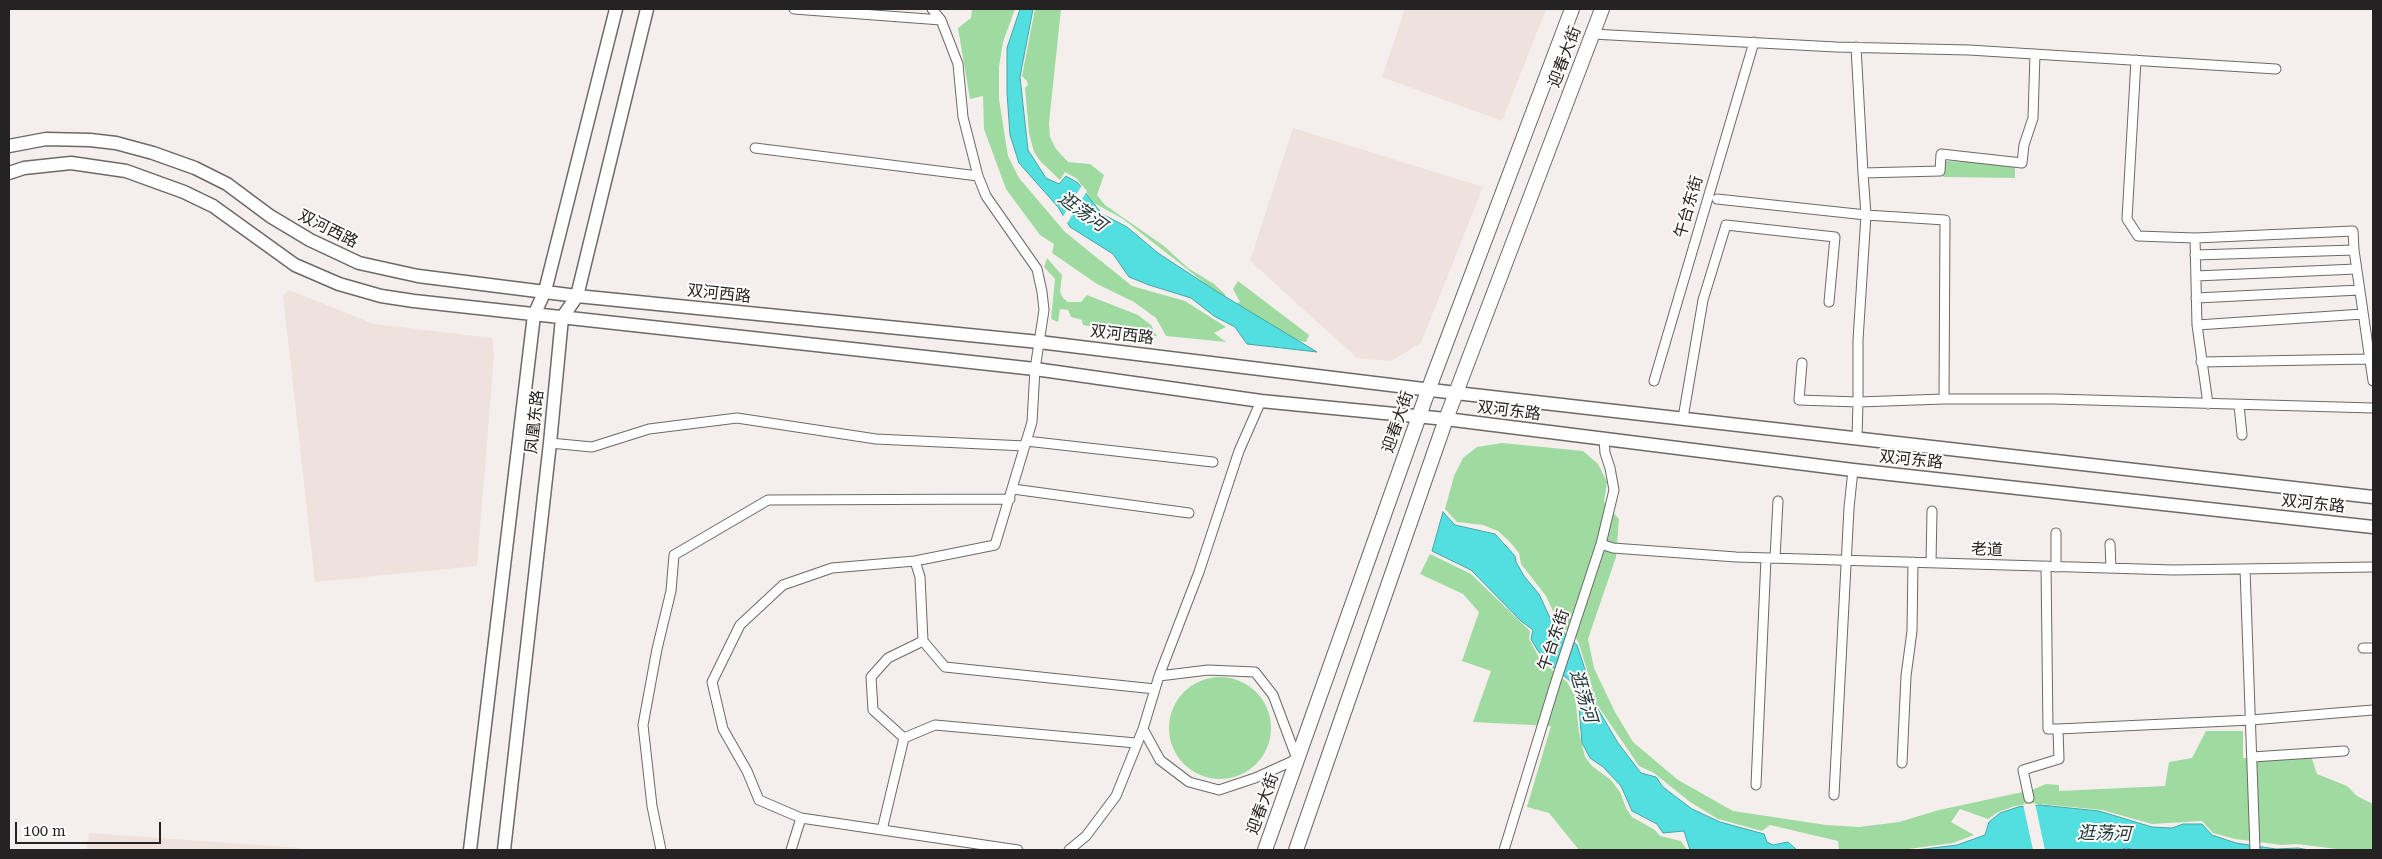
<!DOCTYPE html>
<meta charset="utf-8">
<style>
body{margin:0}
#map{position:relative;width:2382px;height:859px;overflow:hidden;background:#f4efed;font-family:"Roboto Serif",serif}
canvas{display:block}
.frame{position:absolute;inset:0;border:10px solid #242222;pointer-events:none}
.scale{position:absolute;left:15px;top:822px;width:146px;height:22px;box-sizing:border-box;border:2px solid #242222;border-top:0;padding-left:6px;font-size:15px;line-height:18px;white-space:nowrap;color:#242222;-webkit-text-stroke:4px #fffefd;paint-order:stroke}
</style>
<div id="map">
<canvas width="2382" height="859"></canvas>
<div class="frame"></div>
<div class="scale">100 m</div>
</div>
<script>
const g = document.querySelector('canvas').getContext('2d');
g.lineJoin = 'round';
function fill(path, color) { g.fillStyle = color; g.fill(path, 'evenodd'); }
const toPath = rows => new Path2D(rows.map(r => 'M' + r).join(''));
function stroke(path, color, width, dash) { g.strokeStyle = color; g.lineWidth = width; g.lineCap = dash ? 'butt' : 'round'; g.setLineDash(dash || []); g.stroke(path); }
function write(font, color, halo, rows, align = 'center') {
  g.font = font + ' "Roboto Serif","Noto Sans SC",serif'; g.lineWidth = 4; g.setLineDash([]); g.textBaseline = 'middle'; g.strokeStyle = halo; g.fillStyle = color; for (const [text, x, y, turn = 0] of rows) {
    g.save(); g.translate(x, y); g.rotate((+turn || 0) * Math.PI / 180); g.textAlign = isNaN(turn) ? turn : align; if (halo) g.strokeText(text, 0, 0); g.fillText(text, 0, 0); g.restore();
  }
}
fill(toPath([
 [1405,9,1546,9,1502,121,1382,77],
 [1293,128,1483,187,1421,343,1391,361,1357,358,1250,261],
 [289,290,374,324,492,338,494,356,477,566,315,582,283,296],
 [89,833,300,848,301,850,86,850]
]), '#efe2dc');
fill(toPath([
 [972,9,1015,9,1003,42,999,67,999,99,1008,156,1019,178,1065,232,1132,286,1185,301,1226,327,1214,333,1226,342,1166,336,1156,318,1134,302,1097,284,1052,253,1054,244,1040,235,1006,189,984,129,983,96,970,99,958,28,971,18],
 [1035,9,1061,9,1049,123,1050,137,1056,149,1068,162,1090,164,1104,175,1097,195,1105,205,1164,246,1188,268,1214,284,1225,294,1226,299,1233,304,1240,302,1233,289,1238,281,1309,335,1306,342,1288,339,1230,308,1201,280,1123,219,1094,203,1077,179,1065,172,1060,180,1040,161,1034,152,1029,133,1025,88,1028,85,1027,81,1022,76],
 [1943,161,2015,163,2015,178,1943,177],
 [1047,258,1062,275,1060,292,1063,298,1068,302,1081,302,1087,295,1138,315,1151,325,1157,336,1083,325,1082,320,1071,317,1068,310,1060,309,1058,322,1051,319,1055,279,1044,267],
 [1502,443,1583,451,1598,464,1607,482,1604,502,1619,519,1616,557,1588,639,1594,668,1615,712,1633,742,1678,780,1733,811,1826,825,1859,827,1899,822,1939,810,2032,790,2046,784,2059,785,2059,791,2165,786,2169,762,2192,758,2206,731,2243,731,2243,758,2311,756,2317,774,2347,786,2357,796,2373,804,2373,850,2345,850,2297,844,2282,845,2235,839,2213,833,2202,821,2152,824,2102,810,2040,804,2015,806,1998,812,1988,819,1960,809,1951,822,1974,835,1953,843,1901,850,1839,850,1838,841,1770,825,1762,831,1718,819,1690,802,1654,773,1639,766,1598,706,1579,644,1576,638,1559,624,1546,596,1521,564,1519,553,1509,541,1498,531,1483,525,1457,522,1445,509,1454,476,1463,458,1477,447],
 [1430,554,1471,574,1530,631,1529,639,1541,661,1567,682,1575,696,1579,732,1585,757,1592,766,1611,780,1620,792,1626,808,1632,817,1655,830,1660,836,1681,841,1687,850,1579,850,1549,813,1527,807,1551,726,1473,722,1491,671,1462,661,1479,612,1463,594,1420,574],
 '1169 728a51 51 0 1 1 102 0a51 51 0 1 1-102 0Z'
]), '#9fdba0');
const water = toPath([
 [1020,9,1033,9,1020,77,1028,150,1046,178,1059,184,1066,176,1078,183,1102,214,1127,227,1158,253,1216,291,1317,352,1247,344,1235,327,1214,316,1191,298,1149,285,1129,277,1113,254,1070,227,1058,207,1019,163,1010,135,1007,93,1007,48,1020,9],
 [1443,512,1455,525,1495,534,1515,556,1516,562,1524,576,1539,594,1551,620,1577,645,1598,709,1618,743,1641,773,1656,777,1663,787,1692,809,1720,822,1764,834,1767,842,1773,845,1788,842,1797,850,1690,850,1684,831,1663,833,1657,824,1632,811,1621,786,1603,767,1590,758,1582,743,1578,695,1569,680,1550,665,1538,651,1531,639,1533,630,1521,621,1471,570,1432,551,1443,512],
 [2040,805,2099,811,2152,827,2172,828,2183,824,2202,824,2212,835,2236,843,2276,849,2298,848,2309,850,2135,850,2126,848,2120,850,1916,850,1957,845,1985,835,1989,822,2000,813,2018,807,2040,805]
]);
fill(water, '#53dee0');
stroke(water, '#45a6a7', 1);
fill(toPath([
 [1082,185,1087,191,1066,225,1062,218],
 [2035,803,2045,850,2033,850,2023,804]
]), '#f4efed');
const street = toPath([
 [794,9,941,20,958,64,963,117,978,176,986,196,1037,269,1042,292,1044,310,1035,369,1032,422,995,545,915,561,920,577,923,641,945,667,1155,689],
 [932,9,941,20],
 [1592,34,1836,47,1969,50,2276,69],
 [1856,47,1863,173,1940,171,1941,154,2022,163,2024,145,2033,118,2035,54],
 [2136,60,2127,219,2138,236,2195,238,2353,231,2354,250,2373,381],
 [755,148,978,176],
 [1717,199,1866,215,1863,173],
 [2195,238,2197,325,2208,404],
 [2195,255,2354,250],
 [2196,276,2356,269],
 [2196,298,2360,290],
 [2197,325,2363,314],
 [2201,362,2370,359],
 [1802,363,1799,400,1858,402,1857,438],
 [1654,381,1754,42],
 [1944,399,1858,402,1858,340,1866,215,1945,220,1944,399,2054,399,2373,408],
 [2239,405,2242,435],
 [1683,418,1703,300,1726,225,1835,237,1829,302],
 [1026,441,1213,462],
 [550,443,592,447,649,429,737,418,876,439,1025,446],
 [1013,489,1189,513],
 [1601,544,1613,548,1736,557,2174,570,2373,567],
 [2110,544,2111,568],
 [1775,558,1778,501],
 [1931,563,1932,511],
 [2046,566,2048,729,2058,729],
 [2056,567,2056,533],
 [2245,569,2255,850],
 [2363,648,2373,648],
 [1143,729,1160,760,1189,782,1219,790,1255,778,1297,759,1273,695,1255,672,1208,670,1159,676],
 [904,738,873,710,871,677,888,658,923,641],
 [2252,757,2344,751],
 [1902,763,1906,676,1912,631,1913,562],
 [1756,785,1766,558],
 [1834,795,1849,508,1853,470],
 [2029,798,2023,770,2059,759,2058,729,2251,720,2373,710],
 [801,818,759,800,747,771,723,729,712,682,740,625,783,585,832,568,915,561],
 [882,830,904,738,935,725,1136,743],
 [661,850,652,806,643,725,657,649,671,591,674,555,768,500,1010,499],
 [791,850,801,818,1018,850],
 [1069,850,1086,836,1116,796,1143,729,1159,676,1199,572,1239,451,1261,401],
 [1504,850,1556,681,1601,544,1614,490,1610,468,1605,453,1604,439]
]);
const secondary = toPath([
 [9,146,46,139,90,140,116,143,153,153,195,168,227,184,270,216,310,240,359,263,418,276,577,296,1039,342,1456,393,2373,497],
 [9,173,24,168,71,163,126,171,184,192,213,206,295,265,339,284,381,296,414,301,1035,369,1261,401,1446,419,1853,470,2373,527],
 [470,850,534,315,545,291,616,9],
 [504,850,550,443,562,318,577,296,647,9]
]);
const primary = toPath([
 [1265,850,1429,388,1572,9],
 [1296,850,1446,419,1602,9]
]);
stroke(street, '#6d6967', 11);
stroke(secondary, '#6d6967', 15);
stroke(primary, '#6d6967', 16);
stroke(street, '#fff', 9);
stroke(secondary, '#fff', 12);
stroke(primary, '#fff', 14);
write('16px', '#242222', '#fffefd', [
 ["迎春大街",1565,57,-69],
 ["午台东街",1689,207,-74],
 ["双河西路",328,229,27],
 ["双河西路",719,294,6],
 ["双河西路",1122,335,7],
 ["双河东路",1509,411,7],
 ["凤凰东路",535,422,-84],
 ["迎春大街",1398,422,-71],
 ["双河东路",1911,460,6],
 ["双河东路",2313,504,6],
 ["老道",1987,550,2],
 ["午台东街",1554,640,-71],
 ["迎春大街",1263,804,-70]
]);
write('italic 18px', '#213939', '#fffefd', [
 ["逛荡河",1082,212,36],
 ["逛荡河",1583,696,73],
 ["逛荡河",2104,834,1]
]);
</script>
